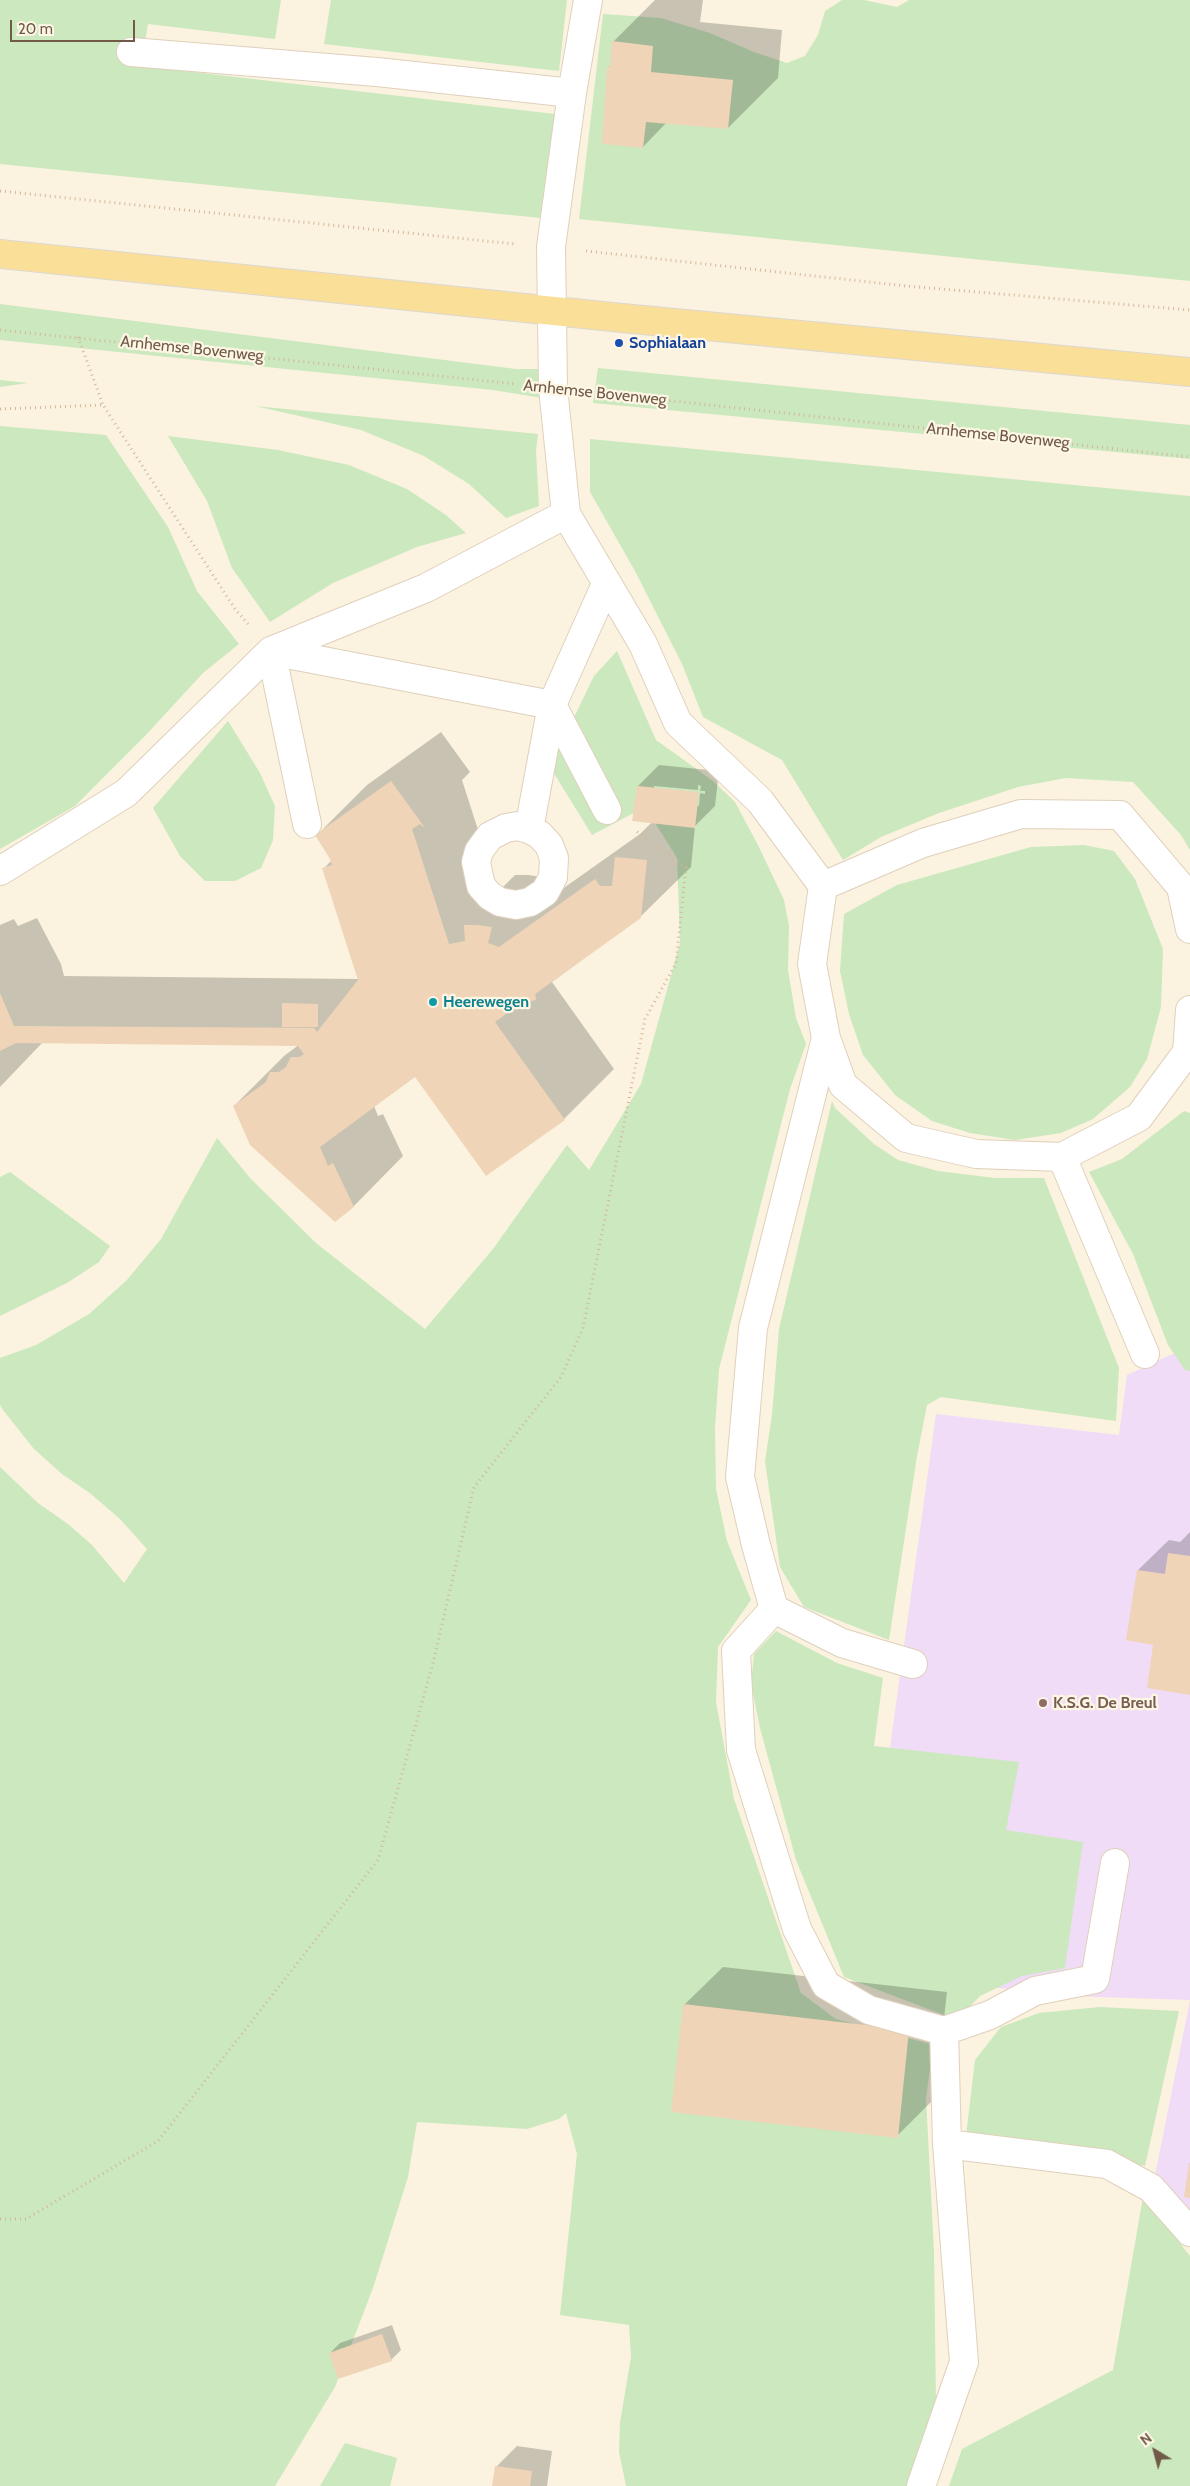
<!DOCTYPE html>
<style>
body{margin:0}
#map{position:relative;width:1190px;height:2486px;overflow:hidden;background:#fbf3df;font-family:Cabin,sans-serif}
canvas{display:block}
.north{position:absolute;left:1130px;top:2426px;width:50px;height:50px;-webkit-text-stroke:4px #fff7e5;paint-order:stroke;rotate:323deg;font-size:14px;font-weight:700;line-height:20px;text-align:center;color:#715a48}
.north::after{content:'';display:block;margin:auto;width:18px;height:22px;background:#715a48;clip-path:polygon(50% 0,100% 100%,50% 72%,0 100%)}
.scale{position:absolute;left:10px;top:20px;width:125px;height:22px;box-sizing:border-box;border:2px solid #715a48;border-top:0;padding-left:6px;font-size:15px;line-height:18px;white-space:nowrap;color:#715a48;-webkit-text-stroke:4px #fff7e5;paint-order:stroke}
</style>
<div id="map">
<canvas width="1190" height="2486"></canvas>
<div class="north">N</div>
<div class="scale">20 m</div>
</div>
<script>
const g = document.querySelector('canvas').getContext('2d');
g.lineJoin = 'round';
function fill(path, color) { g.fillStyle = color; g.fill(path, 'evenodd'); }
const toPath = rows => new Path2D(rows.map(r => 'M' + r).join(''));
function stroke(path, color, width, dash) { g.strokeStyle = color; g.lineWidth = width; g.lineCap = dash ? 'butt' : 'round'; g.setLineDash(dash || []); g.stroke(path); }
function write(font, color, halo, rows, align = 'center') {
  g.font = font + ' Cabin,sans-serif'; g.lineWidth = 4.5; g.setLineDash([]); g.textBaseline = 'middle'; g.strokeStyle = halo; g.fillStyle = color; for (const [text, x, y, turn = 0] of rows) {
    g.save(); g.translate(x, y); g.rotate((+turn || 0) * Math.PI / 180); g.textAlign = isNaN(turn) ? turn : align; if (halo) g.strokeText(text, 0, 0); g.fillText(text, 0, 0); g.restore();
  }
}
fill(toPath([
 [1190,1285,1190,2213,1155,2175,1190,2000,1065,1996,859,1971,936,1414,1119,1435,1127,1375,1181,1350]
]), '#f0dcf7');
fill(toPath([
 [0,0,281,0,275,39,148,24,141,66,555,114,541,218,0,164],
 [331,0,567,0,559,71,324,44],
 [842,0,864,0,897,7,909,0,1190,0,1190,281,579,219,603,14,661,18,710,33,754,52,787,63,805,56,818,35,825,11],
 [0,304,516,369,545,369,542,398,493,390,0,340],
 [598,368,1190,425,1190,459,593,403],
 [0,380,28,383,0,387],
 [255,406,538,434,536,451,539,506,506,518,469,484,424,456,361,430],
 [0,426,106,435,168,527,197,591,239,644,203,673,145,736,75,806,0,849],
 [168,436,278,450,349,465,407,489,446,515,466,533,417,547,333,583,270,622,232,568,207,501],
 [590,439,1190,496,1190,850,1181,835,1133,782,1066,778,1018,787,939,813,881,837,843,860,782,760,703,717,682,664,635,571,590,492],
 [617,651,656,740,713,781,735,802,759,847,784,900,789,926,788,970,796,1018,806,1044,790,1089,719,1369,715,1428,716,1489,727,1541,751,1600,718,1647,716,1702,734,1799,801,1993,836,2019,938,2046,932,2055,926,2098,934,2252,936,2405,909,2486,626,2486,619,2452,620,2423,631,2357,629,2325,560,2315,577,2154,566,2113,559,2119,527,2129,417,2122,408,2177,373,2288,335,2387,275,2486,0,2486,0,1467,38,1503,68,1524,92,1545,124,1583,147,1549,120,1519,91,1494,62,1474,34,1449,3,1410,0,1405,0,1358,36,1345,89,1314,126,1281,161,1239,217,1138,251,1179,316,1243,425,1329,493,1249,567,1145,589,1170,641,1084,680,943,677,858,645,807,592,835,550,767,594,676],
 [228,721,260,773,275,806,273,840,261,868,235,881,205,881,180,856,153,808],
 [1084,845,1114,851,1135,879,1163,949,1161,1007,1147,1059,1130,1087,1093,1119,1061,1133,1015,1140,970,1133,932,1121,895,1095,863,1055,849,1014,840,971,844,914,897,885,1031,847],
 [832,1101,835,1108,874,1144,898,1160,938,1171,995,1178,1044,1178,1119,1368,1116,1421,941,1397,927,1405,917,1456,889,1640,804,1607,780,1567,765,1461,772,1415,779,1329],
 [1184,1111,1190,1113,1190,1371,1185,1370,1168,1345,1133,1254,1089,1172,1122,1159],
 [10,1172,110,1246,99,1262,67,1283,0,1316,0,1177],
 [776,1631,837,1663,883,1678,874,1746,1019,1762,1006,1830,1083,1842,1065,1968,1022,1976,980,1996,957,2020,844,1977,796,1860,760,1728,751,1684,754,1654],
 [1100,2007,1179,2011,1145,2166,1086,2152,966,2136,975,2060,1001,2027,1039,2013],
 [1143,2197,1190,2256,1190,2486,949,2486,962,2449,1113,2370],
 [345,2443,397,2458,390,2486,320,2486]
]), '#cbe8be');
fill(toPath([
 [655,0,703,0,700,22,782,30,778,78,728,128,667,122,643,147,609,67,611,65,613,42],
 [441,732,470,772,462,780,498,892,515,875,528,875,542,877,551,897,640,834,652,822,638,786,659,765,719,771,715,806,695,826,691,867,640,917,552,982,614,1069,564,1119,415,1075,374,1106,378,1116,383,1114,403,1156,353,1207,234,1106,284,1056,300,1044,43,1042,0,1087,0,925,14,919,18,926,37,918,61,964,64,976,358,979,323,869,332,860,317,835,367,785],
 [698,785,701,786,700,791,705,791,705,794,700,793,699,806,654,789,654,786,698,790],
 [1190,1532,1190,1694,1155,1644,1138,1570,1169,1540,1180,1542],
 [723,1967,947,1992,935,2098,897,2136,684,2005],
 [392,2325,401,2350,391,2360,330,2353,340,2343],
 [517,2446,552,2451,547,2486,494,2486,496,2467]
]), '#0003');
fill(toPath([
 [612,41,653,46,651,72,733,80,728,129,646,122,643,148,602,144,607,67,610,67],
 [391,781,425,828,420,824,412,829,449,944,465,941,464,925,477,925,492,927,488,943,499,947,595,879,600,886,612,886,615,857,647,860,641,918,535,994,536,1000,516,1004,517,1006,495,1022,565,1120,486,1176,415,1077,320,1147,328,1166,333,1163,354,1207,335,1222,250,1145,233,1106,266,1082,270,1072,279,1072,286,1067,291,1057,300,1057,304,1054,298,1046,16,1043,0,1051,0,993,14,1026,314,1028,317,1032,358,980,322,868,332,865,330,859,315,835],
 [637,786,699,792,695,828,632,821],
 [282,1003,318,1004,318,1027,282,1027],
 [1168,1553,1190,1556,1190,1695,1147,1688,1153,1645,1126,1640,1137,1570,1165,1574],
 [683,2004,909,2030,898,2138,671,2112],
 [1189,2163,1190,2163,1190,2198,1184,2197],
 [382,2334,392,2361,338,2379,329,2353],
 [495,2466,532,2471,530,2486,492,2486]
]), '#f0d4b7');
const minor = toPath([
 [131,52,377,72,572,93,551,247,553,388,566,514,643,644,678,723,760,801,823,886,812,964,826,1038,753,1328,740,1477,756,1545,774,1609,736,1651,741,1750,797,1929,826,1985,869,2010,944,2031,947,2144,1107,2164,1151,2188,1190,2232],
 [572,93,588,0],
 [307,824,271,651,552,705,607,810],
 [529,829,518,826,506,828,490,836,479,851,476,862,481,886,490,896,500,902,516,905,530,902,545,892,553,877,554,858,549,845,540,835,529,829,552,705,606,584],
 [0,871,126,793,271,651,426,588,566,514],
 [823,886,923,843,1021,814,1120,815,1181,887,1190,929],
 [826,1038,843,1085,906,1138,976,1154,1062,1157,1139,1117,1187,1052,1190,1010],
 [1062,1157,1145,1354],
 [774,1609,842,1643,913,1664],
 [944,2031,990,2015,1035,1991,1095,1979,1115,1863],
 [921,2486,964,2362,947,2144]
]);
const major = toPath([
 [0,254,622,318,1190,372]
]);
stroke(minor, '#dfd0bb', 30);
stroke(major, '#ddd7d3', 30);
stroke(toPath([
 [0,191,515,244],
 [586,251,906,286,1190,310],
 [0,330,516,384],
 [78,337,103,405],
 [590,392,1190,457],
 [0,409,103,405,235,609,248,624],
 [0,2219,26,2219,158,2141,378,1860,433,1663,474,1487,561,1377,583,1328,645,1019,676,963,686,868,635,830]
]), '#d4b79b', 3, [1, 4]);
stroke(minor, '#fff', 28);
stroke(major, '#fadf98', 28);
for (const [x, y, r, color] of [
 [619,343,5,"#1a4fb4"],
 [433,1002,5,"#0f9aa8"],
 [1043,1703,5,"#8d6e63"]
]) { const dot = new Path2D(); dot.arc(x, y, r, 0, 2 * Math.PI); g.fillStyle = color; g.fill(dot); stroke(dot, '#fff7e5', 2); }
write('bold 16px', '#164399', '#fff7e5', [
 ["Sophialaan",629,343]
], 'left');
write('16px', '#715a48', '#fff7e5', [
 ["Arnhemse Bovenweg",192,349,6],
 ["Arnhemse Bovenweg",595,393,6],
 ["Arnhemse Bovenweg",998,436,6]
]);
write('bold 16px', '#0d838f', '#fff7e5', [
 ["Heerewegen",443,1002]
], 'left');
write('bold 16px', '#785e54', '#fff7e5', [
 ["K.S.G. De Breul",1053,1703]
], 'left');
</script>
